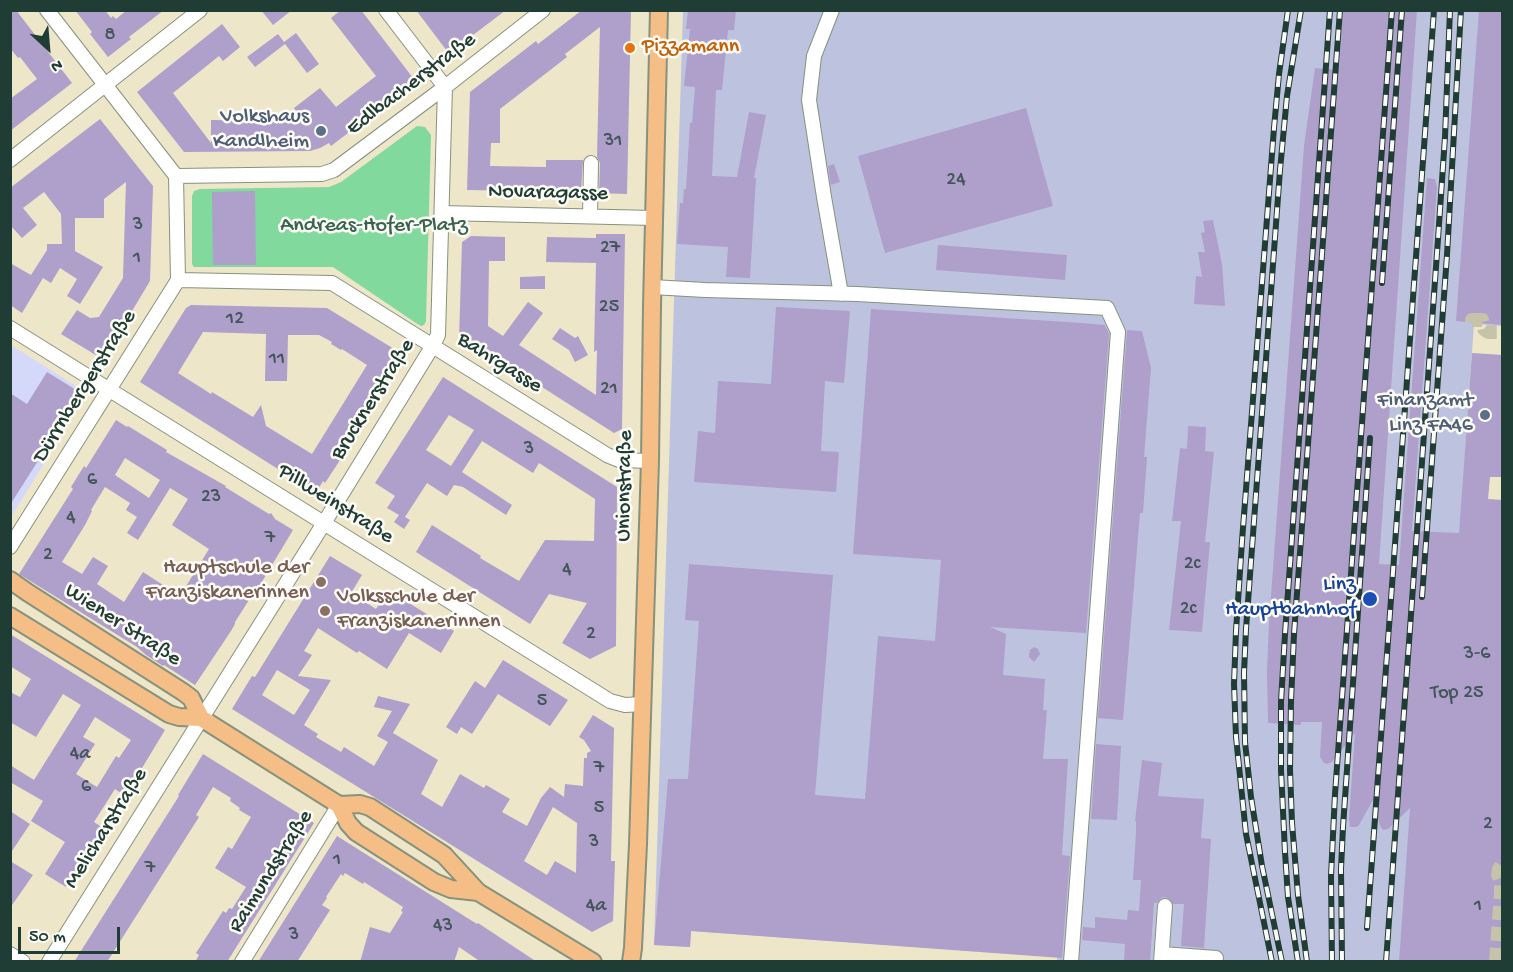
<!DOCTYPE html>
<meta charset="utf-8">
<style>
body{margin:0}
#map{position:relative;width:1513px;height:972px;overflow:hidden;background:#eee6c9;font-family:"Gochi Hand",sans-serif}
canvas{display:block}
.frame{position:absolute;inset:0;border:12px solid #1f3d34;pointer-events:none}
.north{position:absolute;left:18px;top:18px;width:60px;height:60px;-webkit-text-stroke:4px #fdfcf7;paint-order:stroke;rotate:154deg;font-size:16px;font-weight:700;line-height:24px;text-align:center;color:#1f3d34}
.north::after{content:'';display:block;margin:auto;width:21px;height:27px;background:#1f3d34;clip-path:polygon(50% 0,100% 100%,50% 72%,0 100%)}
.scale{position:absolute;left:18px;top:927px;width:102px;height:27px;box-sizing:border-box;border:3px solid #1f3d34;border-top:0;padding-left:8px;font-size:18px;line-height:21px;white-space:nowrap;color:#1f3d34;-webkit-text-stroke:4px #fdfcf7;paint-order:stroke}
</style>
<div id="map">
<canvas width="1513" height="972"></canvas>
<div class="frame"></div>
<div class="north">N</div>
<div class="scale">50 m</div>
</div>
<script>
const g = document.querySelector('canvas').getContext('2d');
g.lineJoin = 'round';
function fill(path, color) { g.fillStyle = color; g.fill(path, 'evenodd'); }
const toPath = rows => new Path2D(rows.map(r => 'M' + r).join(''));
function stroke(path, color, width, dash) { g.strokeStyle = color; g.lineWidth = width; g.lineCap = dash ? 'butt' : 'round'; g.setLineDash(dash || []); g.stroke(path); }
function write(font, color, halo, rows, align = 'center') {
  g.font = font + ' "Gochi Hand",sans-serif'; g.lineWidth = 5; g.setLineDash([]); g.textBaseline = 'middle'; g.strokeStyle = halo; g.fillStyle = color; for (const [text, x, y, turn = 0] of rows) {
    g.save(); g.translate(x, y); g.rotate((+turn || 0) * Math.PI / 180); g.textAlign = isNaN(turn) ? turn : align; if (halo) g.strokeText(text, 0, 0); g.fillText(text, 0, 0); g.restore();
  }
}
fill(toPath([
 [11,345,82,390,85,397,11,517]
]), '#d4d8f9');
fill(toPath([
 [683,11,1502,11,1502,326,1474,324,1441,801,1449,961,1057,962,1057,957,691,931,690,947,654,945]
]), '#bdc3de');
fill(toPath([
 [417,126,425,127,431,135,426,321,424,325,421,326,416,323,333,267,194,267,192,264,192,196,194,191,200,189,329,187,341,182]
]), '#82d99d');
fill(toPath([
 [10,10,16,10,72,83,10,131,10,99,37,79,20,57,18,58,10,48],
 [75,10,105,10,111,18,113,16,116,19,127,10,164,10,129,37,131,39,108,57,90,34,92,32],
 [261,10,292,10,273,25],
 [341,10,361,10,413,78,412,84,331,146,329,143,320,148,310,151,184,152,137,92,222,24,240,47,223,61,219,56,173,93,211,143,211,120,303,121,294,108,320,88,336,107,376,76,331,18],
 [416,10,506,10,452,51,447,51],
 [582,10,631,10,627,194,599,193,600,163,597,157,600,27,565,54,567,57,500,109,500,143,491,143,490,166,546,167,546,160,583,160,581,192,467,190,470,92,536,41,538,44],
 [688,10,736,10,734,30,728,30,722,90,716,90,712,176,737,177,749,112,766,115,754,178,756,178,750,278,726,277,728,247,677,244,680,203,683,203,684,189,686,189,690,123,692,123,695,87,684,86,690,29,686,29],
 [1343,10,1417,10,1379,564,1399,565,1427,178,1435,179,1437,188,1412,531,1459,533,1472,353,1503,355,1503,477,1490,477,1488,499,1503,500,1503,962,1399,962,1410,808,1388,829,1383,830,1380,826,1373,800,1359,825,1357,827,1350,827,1349,819,1355,733,1332,762,1327,764,1324,763,1320,757,1322,722,1301,722,1301,725,1268,723,1267,672,1269,623,1304,146,1315,68,1339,70],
 [1479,10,1503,10,1503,325,1456,321],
 [296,33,319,64,307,73,285,44,255,67,247,57,278,34,284,42],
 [1026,108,1053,206,885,253,858,156],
 [100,119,153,186,150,281,105,356,99,357,61,334,77,310,90,318,99,317,123,278,126,182,104,199,104,218,75,218,75,251,103,267,80,304,67,296,77,279,60,268,51,283,43,278,22,313,10,305,10,263,31,275,47,250,47,244,62,244,61,214,44,192,23,208,37,225,22,238,10,225,10,188],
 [834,164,840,182,831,185,828,166],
 [255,191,256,265,213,265,212,192],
 [1213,220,1222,264,1225,306,1194,304,1196,276,1202,277,1198,252,1205,252,1201,233,1205,232,1203,221],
 [596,234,625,234,622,429,614,433,531,380,529,383,459,338,462,242,471,236,505,237,505,261,489,261,488,326,503,336,528,302,543,313,519,345,596,395,597,350,594,352,596,263,546,262,547,237,596,238],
 [938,245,1067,255,1065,280,936,270],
 [545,276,545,289,520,289,520,277],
 [191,305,327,308,404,355,339,455,342,457,325,483,323,481,316,493,140,382,186,308],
 [203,332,266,334,265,381,287,381,288,335,319,335,332,342,331,344,341,350,342,349,367,365,312,454,266,426,261,405,253,417,212,392,211,394,178,373],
 [776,307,850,311,844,383,825,381,821,451,839,452,836,492,694,482,698,431,715,433,718,381,771,384],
 [871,309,1081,323,1105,325,1109,334,1086,633,990,627,1006,634,1003,675,1045,679,1043,710,1047,710,1043,759,1068,759,1062,855,1070,856,1062,958,691,931,690,947,654,945,668,779,688,779,699,621,685,620,689,564,833,575,815,795,865,799,878,636,935,641,941,560,853,554],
 [560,328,575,338,578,336,588,355,575,362,569,350,552,339],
 [1127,330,1142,331,1151,368,1144,457,1147,457,1143,513,1140,513,1123,720,1098,718],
 [47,372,81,393,10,505,10,393,27,404],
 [443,377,617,487,616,646,590,659,562,643,587,603,549,594,530,624,416,552,432,525,481,556,480,558,519,581,545,540,594,541,595,499,539,463,533,473,482,441,462,472,512,505,506,515,463,487,454,485,447,496,427,483,405,517,410,520,404,529,394,522,399,515,387,508,395,496,375,483],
 [449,415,474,430,451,466,426,450],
 [116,420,127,427,128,426,167,450,166,452,226,486,225,487,269,514,271,513,275,519,293,530,260,585,254,592,235,622,235,624,231,631,195,685,164,665,163,666,146,655,137,647,19,574,73,489,71,487,84,466,86,468],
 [125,458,160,480,149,498,115,475],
 [105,487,130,503,126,510,137,517,127,533,138,540,170,488,188,499,172,525,209,549,180,596,143,572,124,602,97,584,108,566,93,557,82,574,62,562,85,525,92,511,91,510],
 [1188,426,1206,427,1205,451,1214,452,1205,542,1210,542,1202,632,1169,630,1181,521,1172,521,1180,448,1187,449],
 [330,556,362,575,351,593,376,609,388,590,454,631,441,653,409,633,387,669,359,651,357,653,318,628,304,651,312,655,298,676,331,680,304,725,318,734,316,737,341,752,344,747,374,766,388,742,377,736,392,711,374,707,378,696,410,704,393,733,438,760,421,794,442,807,460,774,484,788,486,785,510,799,502,812,527,826,541,798,550,787,564,797,565,784,583,786,584,758,587,758,587,753,591,751,584,740,579,737,593,715,614,728,611,861,615,861,613,921,592,932,232,709,252,676,255,677],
 [277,670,310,690,294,715,262,695],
 [553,807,577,823,576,873,555,861,547,875,524,861],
 [10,634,165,730,125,796,115,789,94,822,103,828,66,887,45,874,65,842,31,821,43,801,10,782,10,765,34,780,81,705,63,694,36,737,10,722,10,692,20,697,31,679,10,666],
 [95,717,131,740,119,758,116,756,97,787,76,774,95,744,83,737],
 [1034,647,1038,649,1040,654,1034,662,1029,657,1029,654,1030,650],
 [503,660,568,700,550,726,498,694,472,734,461,727,457,734,446,727,475,681,485,688],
 [1096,744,1121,746,1117,820,1091,819],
 [203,754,314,823,227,962,195,962,199,955,196,953,223,911,226,913,229,908,232,909,246,887,215,868,228,847,232,849,251,817,239,810,240,808,230,801,231,798,213,787,196,815,199,817,107,962,74,962,179,796,178,795],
 [1142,760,1162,763,1158,796,1204,799,1201,838,1211,839,1204,948,1181,946,1184,904,1173,904,1170,899,1165,897,1161,898,1157,903,1154,903,1150,962,1124,962,1125,944,1082,940,1083,927,1095,928,1095,917,1127,920,1128,910,1139,911,1141,880,1133,880,1136,833,1136,821,1135,821],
 [10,811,30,824,10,854],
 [337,836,469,919,477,924,478,923,537,962,481,962,459,947,454,962,360,962,370,927,390,933,403,912,401,911,403,907,364,882,363,884,345,873,343,876,341,874,326,897,327,898,322,905,330,910,297,962,258,962],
 [10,861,33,875,10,908]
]), '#af9fcb');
stroke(toPath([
 [1472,322,1472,320,1482,320,1484,329,1488,332,1502,332],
 [1496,962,1501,892,1501,883,1498,874,1499,869,1502,864]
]), '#c5c4ab', 14, [14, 7]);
const minor = toPath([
 [47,10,176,176],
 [543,10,445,87,334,170,322,174,176,176,178,280,332,283,607,455,619,460,650,461],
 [832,10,814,56,809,100,824,197,841,294],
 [10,160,200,10],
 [442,213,654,218],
 [590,216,591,163],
 [652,287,705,290,857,294,1107,308,1118,332,1071,962],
 [10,328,610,701,625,705,643,704],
 [10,547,178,280],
 [10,954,23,962],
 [1162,954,1216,958],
 [49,962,324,523,432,347,438,335,445,87,386,10],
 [242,962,339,805],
 [1161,962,1165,906]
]);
const major = toPath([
 [10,580,27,592,183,692,191,698,201,718,339,805,348,823,356,832,434,882,451,889,478,892],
 [10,616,169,714,179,717,201,718],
 [339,805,360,804,370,807,444,855,478,892,593,962],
 [631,962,633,948,638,844,650,461,652,306,659,10]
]);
stroke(minor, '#86927e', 16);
stroke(major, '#86927e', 20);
stroke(minor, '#fff', 14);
stroke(major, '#f6be87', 16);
const rail = toPath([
 [1382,283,1402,10],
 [1422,597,1447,255,1461,10],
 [1367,928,1434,10],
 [1272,962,1246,834,1236,737,1234,684,1236,631,1242,541,1274,128,1279,74,1288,10],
 [1282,962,1262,866,1251,797,1245,742,1244,673,1246,629,1280,170,1287,96,1301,10],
 [1298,962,1288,897,1285,852,1281,770,1281,702,1285,634,1330,10],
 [1307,962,1298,895,1292,823,1290,770,1291,701,1294,634,1340,10],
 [1332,962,1331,876,1335,794,1392,10],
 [1342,962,1341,869,1343,827,1370,438],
 [1386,962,1438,239,1445,137,1450,10]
]);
stroke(rail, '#1f3d34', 6);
stroke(rail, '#fdfcf7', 4, [11]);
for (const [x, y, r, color] of [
 [630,48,6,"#e8710a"],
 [321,131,6,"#5c6f8a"],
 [1485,415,6,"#5c6f8a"],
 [321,582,6,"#8d6e63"],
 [1370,599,8,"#1a4fb4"],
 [325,611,6,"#8d6e63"]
]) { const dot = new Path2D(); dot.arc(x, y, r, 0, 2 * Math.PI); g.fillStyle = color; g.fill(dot); stroke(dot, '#fdfcf7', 2); }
write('20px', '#43565a', null, [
 ["8",110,36],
 ["31",613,142],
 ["24",956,181],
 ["3",138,226],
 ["27",610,249],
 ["1",137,259],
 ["25",609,308],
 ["12",235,320],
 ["11",277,360],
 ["21",609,390],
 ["3",529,450],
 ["6",92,481],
 ["23",211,498],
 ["4",71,519],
 ["7",270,539],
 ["2",48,556],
 ["2c",1192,565],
 ["4",567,571],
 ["2c",1188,610],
 ["2",591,635],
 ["3-6",1477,655],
 ["Top 25",1457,694],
 ["5",542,702],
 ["4a",80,755],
 ["7",599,769],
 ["6",86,788],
 ["5",599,809],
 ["2",1488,825],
 ["3",594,843],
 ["1",337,861],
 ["7",150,869],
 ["4a",596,907],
 ["1",1478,907],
 ["43",443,927],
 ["3",294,936]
]);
write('22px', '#c56008', '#fdfcf7', [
 ["Pizzamann",642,48]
], 'left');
write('22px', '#1f3d34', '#fdfcf7', [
 ["Edlbacherstraße",412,85,-37],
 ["Novaragasse",548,194,1],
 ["Bahrgasse",499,364,32],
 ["Dürrnbergerstraße",86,387,-58],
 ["Brucknerstraße",374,400,-58],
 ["Unionstraße",626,486,-89],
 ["Pillweinstraße",335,505,32],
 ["Wiener Straße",122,626,33],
 ["Melicharstraße",107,829,-58],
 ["Raimundstraße",272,872,-58]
]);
write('22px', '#4e5e75', '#fdfcf7', [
 ["Volkshaus",309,118],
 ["Kandlheim",309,143],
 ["Finanzamt",1473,402],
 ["Linz FA46",1473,427]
], 'right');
write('22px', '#38644e', '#fdfcf7', [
 ["Andreas-Hofer-Platz",374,227]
]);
write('22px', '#785e54', '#fdfcf7', [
 ["Hauptschule der",309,569],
 ["Franziskanerinnen",309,594],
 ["Volksschule der",337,598,"left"],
 ["Franziskanerinnen",337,623,"left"]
], 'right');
write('22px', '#164399', '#fdfcf7', [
 ["Linz",1356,586],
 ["Hauptbahnhof",1356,611]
], 'right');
</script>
